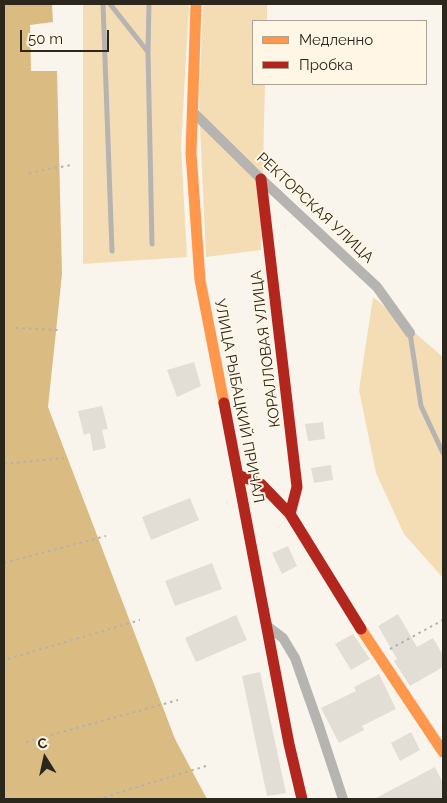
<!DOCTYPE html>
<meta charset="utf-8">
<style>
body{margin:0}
#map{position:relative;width:447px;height:803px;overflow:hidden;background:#f9f5ec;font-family:Raleway,sans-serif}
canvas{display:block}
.frame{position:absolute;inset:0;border:5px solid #2c271d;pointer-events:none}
.legend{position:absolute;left:252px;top:20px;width:175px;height:65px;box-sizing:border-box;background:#fff6e6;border:1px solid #aba396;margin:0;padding:6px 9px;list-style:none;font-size:15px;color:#2c271d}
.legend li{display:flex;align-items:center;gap:10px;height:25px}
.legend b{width:25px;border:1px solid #aba396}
.north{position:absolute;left:20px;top:733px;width:50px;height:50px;-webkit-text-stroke:4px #fff6e6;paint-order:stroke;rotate:350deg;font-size:14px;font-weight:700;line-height:20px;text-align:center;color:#2c271d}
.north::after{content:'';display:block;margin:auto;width:18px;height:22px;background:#2c271d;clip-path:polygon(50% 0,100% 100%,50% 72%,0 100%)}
.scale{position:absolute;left:20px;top:30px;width:89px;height:22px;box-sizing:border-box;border:2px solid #2c271d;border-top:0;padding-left:6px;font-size:15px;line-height:18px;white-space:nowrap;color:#2c271d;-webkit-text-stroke:4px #fff6e6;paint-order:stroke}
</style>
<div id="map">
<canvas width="447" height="803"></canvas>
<div class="frame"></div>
<ul class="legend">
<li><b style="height:6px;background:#ff974d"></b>Медленно</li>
<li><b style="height:6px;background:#b3261e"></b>Пробка</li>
</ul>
<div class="north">С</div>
<div class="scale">50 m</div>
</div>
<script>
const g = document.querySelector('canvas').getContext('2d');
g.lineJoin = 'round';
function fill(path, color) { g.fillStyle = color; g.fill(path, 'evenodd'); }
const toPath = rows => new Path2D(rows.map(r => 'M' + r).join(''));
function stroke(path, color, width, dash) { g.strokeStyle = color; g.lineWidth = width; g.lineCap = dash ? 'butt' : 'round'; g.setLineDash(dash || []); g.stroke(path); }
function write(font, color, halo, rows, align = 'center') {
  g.font = font + ' Raleway,sans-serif'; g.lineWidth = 4; g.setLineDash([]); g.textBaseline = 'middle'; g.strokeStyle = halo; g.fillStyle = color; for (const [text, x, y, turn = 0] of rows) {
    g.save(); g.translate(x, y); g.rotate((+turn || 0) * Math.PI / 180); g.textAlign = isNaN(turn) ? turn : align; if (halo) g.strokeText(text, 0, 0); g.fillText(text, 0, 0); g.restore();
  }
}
fill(toPath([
 [83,4,189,4,181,147,187,257,83,264],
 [203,4,267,4,267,21,253,21,253,84,265,84,261,250,206,257,199,105],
 [373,297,443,357,443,578,404,534,376,473,359,390]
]), '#f4ddb5');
fill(toPath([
 [4,4,52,4,53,22,30,25,31,71,57,71,62,274,48,407,175,739,207,799,4,799]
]), '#dabc82');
fill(toPath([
 [194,362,201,386,177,397,167,370],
 [102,406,108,429,102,430,106,448,93,451,90,433,84,435,78,411],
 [323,422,325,439,308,441,305,424],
 [331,465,333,480,314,483,311,468],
 [190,498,199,520,151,540,142,517],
 [288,546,297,566,282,574,272,553],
 [212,563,222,589,175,606,165,581],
 [398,614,417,647,433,638,443,655,443,667,410,686,394,661,397,659,378,626],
 [236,615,247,640,196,662,185,638],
 [353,634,370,659,351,670,335,644],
 [260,672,286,793,267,796,242,676],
 [379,674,396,709,362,726,364,730,339,743,321,708,356,691,354,687],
 [411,732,420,750,400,761,391,743],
 [435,767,443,783,443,799,374,799]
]), '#e2ded5');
stroke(toPath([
 [29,173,71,165],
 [16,328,58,330],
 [4,464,64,458],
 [4,563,106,536],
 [390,649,443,620],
 [8,659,140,620],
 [26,742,178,700],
 [98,799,206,766]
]), '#b4b1ac', 2, [2.5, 4]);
stroke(toPath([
 [103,4,112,251],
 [110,4,148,52,152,244],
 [148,52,149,4],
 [410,333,421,406,443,453]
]), '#b6b4b0', 5);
stroke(toPath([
 [192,111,261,179,377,287,410,333],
 [267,626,283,638,295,658,319,726,343,799]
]), '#b6b4b0', 10);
stroke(toPath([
 [196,4,191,153,200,280,224,403],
 [361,629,443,752]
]), '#ff974d', 11);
stroke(toPath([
 [261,179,297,487,290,514],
 [224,403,289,744,302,799],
 [238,475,261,484,290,514,361,629]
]), '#b3261e', 11);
write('15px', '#2c271d', '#fff6e6', [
 ["РЕКТОРСКАЯ УЛИЦА",315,208,43],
 ["КОРАЛЛОВАЯ УЛИЦА",266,349,-97],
 ["УЛИЦА РЫБАЦКИЙ ПРИЧАЛ",239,401,79]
]);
</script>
